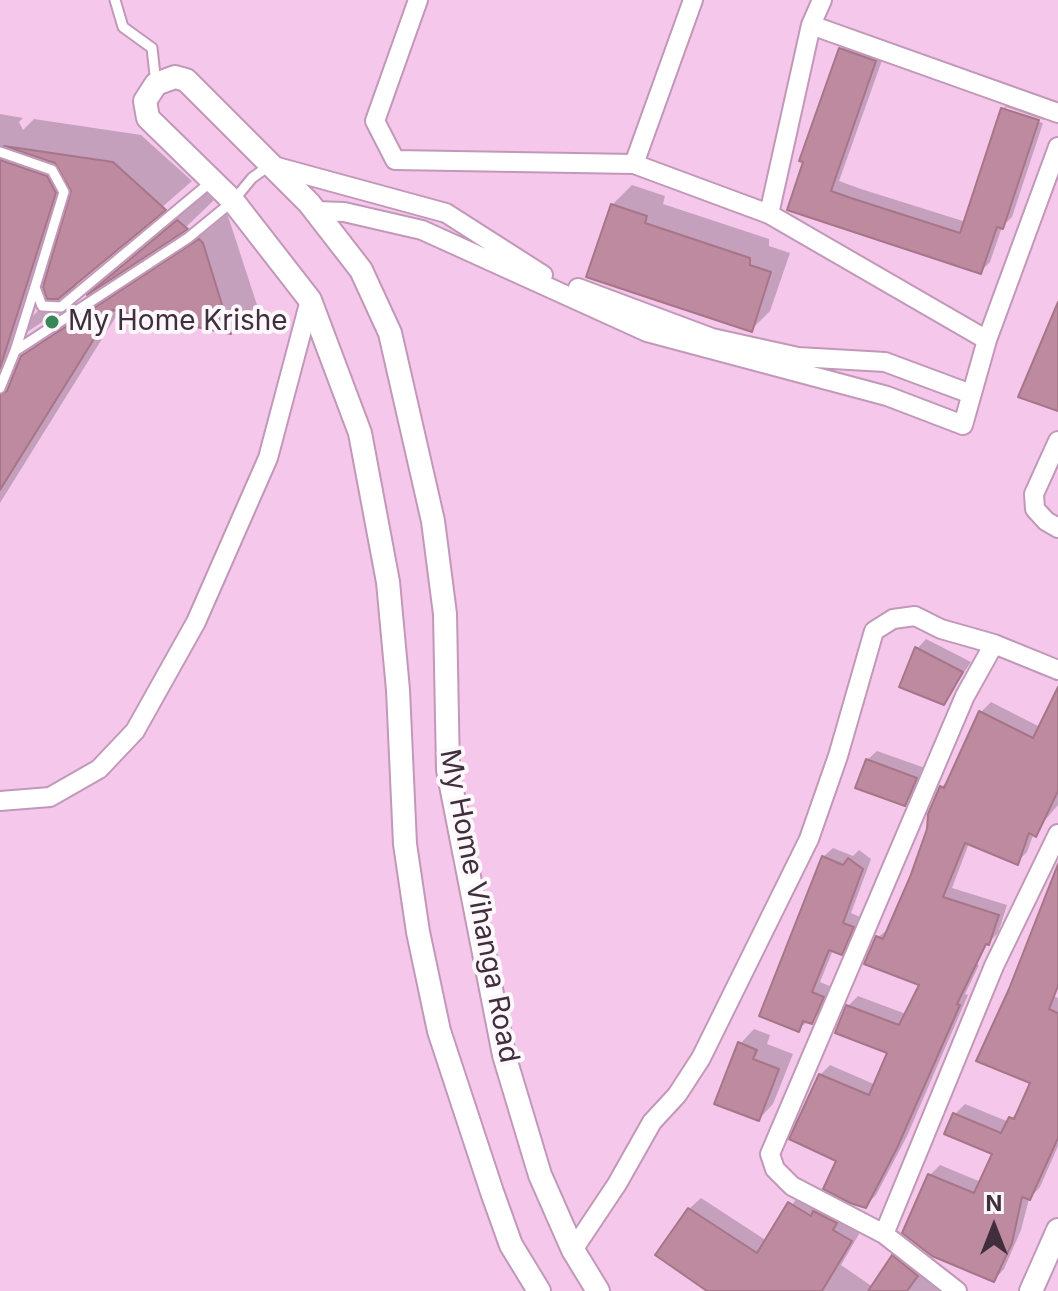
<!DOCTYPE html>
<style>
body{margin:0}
#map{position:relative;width:1058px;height:1291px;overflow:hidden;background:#f5c8eb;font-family:Inter,sans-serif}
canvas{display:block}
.north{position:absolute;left:954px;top:1187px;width:80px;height:80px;-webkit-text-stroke:6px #fcf8fb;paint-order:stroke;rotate:0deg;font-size:22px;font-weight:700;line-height:32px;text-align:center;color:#402e3c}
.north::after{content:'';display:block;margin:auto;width:28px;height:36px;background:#402e3c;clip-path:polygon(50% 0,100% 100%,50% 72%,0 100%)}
</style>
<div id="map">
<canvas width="1058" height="1291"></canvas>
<div class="north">N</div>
</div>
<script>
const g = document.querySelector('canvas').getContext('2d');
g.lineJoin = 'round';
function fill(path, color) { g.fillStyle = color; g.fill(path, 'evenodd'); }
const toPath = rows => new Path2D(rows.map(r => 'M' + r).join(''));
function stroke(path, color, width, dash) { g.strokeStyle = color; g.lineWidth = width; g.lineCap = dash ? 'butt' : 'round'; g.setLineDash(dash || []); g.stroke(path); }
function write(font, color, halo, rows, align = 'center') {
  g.font = font + ' Inter,sans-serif'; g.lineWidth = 8; g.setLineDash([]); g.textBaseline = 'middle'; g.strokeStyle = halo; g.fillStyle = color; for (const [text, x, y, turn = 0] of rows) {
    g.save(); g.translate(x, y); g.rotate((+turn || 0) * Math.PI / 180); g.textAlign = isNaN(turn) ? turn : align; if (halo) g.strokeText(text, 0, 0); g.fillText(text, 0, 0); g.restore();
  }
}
fill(toPath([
 [851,39,885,52,839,181,861,189,966,222,1003,109,1012,99,1047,111,1044,120,1006,107,1006,112,1043,123,1012,217,1002,227,990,262,981,271,789,209,841,49],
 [0,114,23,118,19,122,23,130,34,119,141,135,192,181,73,285,82,287,56,313,27,332,17,363,51,329,227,213,257,305,231,332,120,310,0,503],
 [43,282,49,299,33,316],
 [632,185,665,196,663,204,769,239,769,246,790,253,770,311,751,330,612,205],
 [206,193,214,200,186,227,103,282],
 [926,639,971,662,944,702,917,649],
 [1058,696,1058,805,1034,833,1027,852,1017,862,969,843,952,888,1007,905,998,933,988,943,979,941,971,962,979,965,965,994,968,995,907,1136,876,1195,866,1205,839,1160,820,1075,830,1065,876,1085,890,1052,848,1006,858,996,906,1014,921,983,878,937,890,928,912,877,941,788,951,777,981,712,991,702,1040,727],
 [877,751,925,768,914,794,905,803,867,760],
 [833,848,853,856,859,850,871,859,851,913,862,918,851,943,841,953,833,950,820,982,832,987,821,1012,798,1029,823,857],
 [1020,982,1058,998,1058,1146,1040,1187,1029,1199,1021,1230,1004,1269,994,1280,930,1175,940,1165,981,1182,994,1153,954,1115,965,1104,1009,1122,1021,1107,1033,1082],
 [754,1029,770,1035,767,1044,793,1054,773,1104,759,1119,740,1044],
 [801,1192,862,1229,841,1265,873,1287,905,1246,953,1291,709,1291,689,1209,701,1198,767,1241]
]), '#0003');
const building = toPath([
 [839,48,876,61,831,191,851,198,960,233,1001,108,1039,120,1003,229,997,227,981,274,787,210,803,162,799,161,839,48],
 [4,146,113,162,166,210,58,299,47,299,43,287,71,191,55,163,4,146],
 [0,160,47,176,56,193,0,368,0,160],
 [611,204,647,216,645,223,750,258,750,265,771,272,752,332,586,277,611,204],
 [177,220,188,229,87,295,177,220],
 [199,239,203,243,231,334,112,310,0,490,0,395,7,391,21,356,199,239],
 [1058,302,1058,411,1018,397,1058,302],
 [915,647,963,672,944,705,899,687,915,647],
 [1058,687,1058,791,1036,837,1029,833,1018,865,965,843,943,897,999,915,989,945,986,944,957,1004,960,1005,897,1148,866,1208,850,1203,823,1189,836,1161,789,1139,819,1074,869,1095,887,1053,835,1033,846,1005,899,1025,919,985,864,964,876,936,883,939,910,877,927,829,928,814,940,786,944,788,979,711,1033,738,1058,687],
 [866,759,917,778,905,806,855,788,866,759],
 [822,856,843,865,848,858,863,869,843,923,854,927,842,955,829,950,812,992,824,997,812,1024,803,1021,799,1032,759,1016,822,856],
 [1058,864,1058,986,1049,1009,1058,1013,1058,1138,1030,1200,1022,1197,1012,1243,994,1282,932,1256,902,1233,928,1174,974,1193,992,1154,944,1134,953,1113,1001,1133,1009,1117,1014,1119,1030,1083,976,1061,1009,989,1058,864],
 [738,1042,757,1050,753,1059,779,1069,759,1121,714,1104,738,1042],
 [788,1202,811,1216,813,1211,837,1223,833,1230,852,1241,822,1291,707,1291,655,1255,688,1208,757,1253,788,1202],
 [892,1255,918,1276,907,1291,868,1291,892,1255]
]);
fill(building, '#be8a9f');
stroke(building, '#a77588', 2);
const service = toPath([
 [115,0,123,27,152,48,156,84],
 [0,152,52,170,64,192,35,287,42,306,61,307,212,181],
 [15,351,35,287],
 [0,388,15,351,188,238,233,201,252,178,270,165]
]);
const minor = toPath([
 [418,0,375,121,395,160,634,164,769,214,987,340,1058,147],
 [811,25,1058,113],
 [634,164,693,0],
 [270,165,446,213,543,275],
 [315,211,344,212,422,230,647,332,887,396,963,425,987,340],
 [769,214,811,25,822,0],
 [578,288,712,338,798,357,885,362,971,394],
 [1058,441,1034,494,1035,509,1046,521,1058,528],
 [0,801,50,797,99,769,135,731,196,622,268,458,310,300],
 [884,1234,994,966,1058,834],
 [573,1250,617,1184,652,1122,677,1095,701,1058,809,839,838,756,874,631,893,619,915,616,941,629,994,644],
 [957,1291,884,1234,792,1186,775,1169,770,1154,965,696,994,644,1058,670]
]);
const tertiary = toPath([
 [539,1291,511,1245,492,1192,439,1031,418,932,405,844,398,690,388,582,360,433,310,300,233,201,148,118,145,101,156,84,175,77,186,80,309,203,361,270,390,333,433,521,445,614,448,770,504,1055,540,1175,573,1250,598,1291],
 [1031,1291,1058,1230]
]);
stroke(service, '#c298b9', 13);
stroke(minor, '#c298b9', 22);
stroke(tertiary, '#c298b9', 26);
stroke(service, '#fff', 9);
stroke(minor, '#fff', 18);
stroke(tertiary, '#fff', 22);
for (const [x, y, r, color] of [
 [52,322,8,"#398757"]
]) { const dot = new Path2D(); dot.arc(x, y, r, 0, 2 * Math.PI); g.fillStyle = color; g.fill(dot); stroke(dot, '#fcf8fb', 3); }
write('28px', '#402e3c', '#fcf8fb', [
 ["My Home Krishe",68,322]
], 'left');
write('28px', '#402e3c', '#fcf8fb', [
 ["My Home Vihanga Road",479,906,79]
]);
</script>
